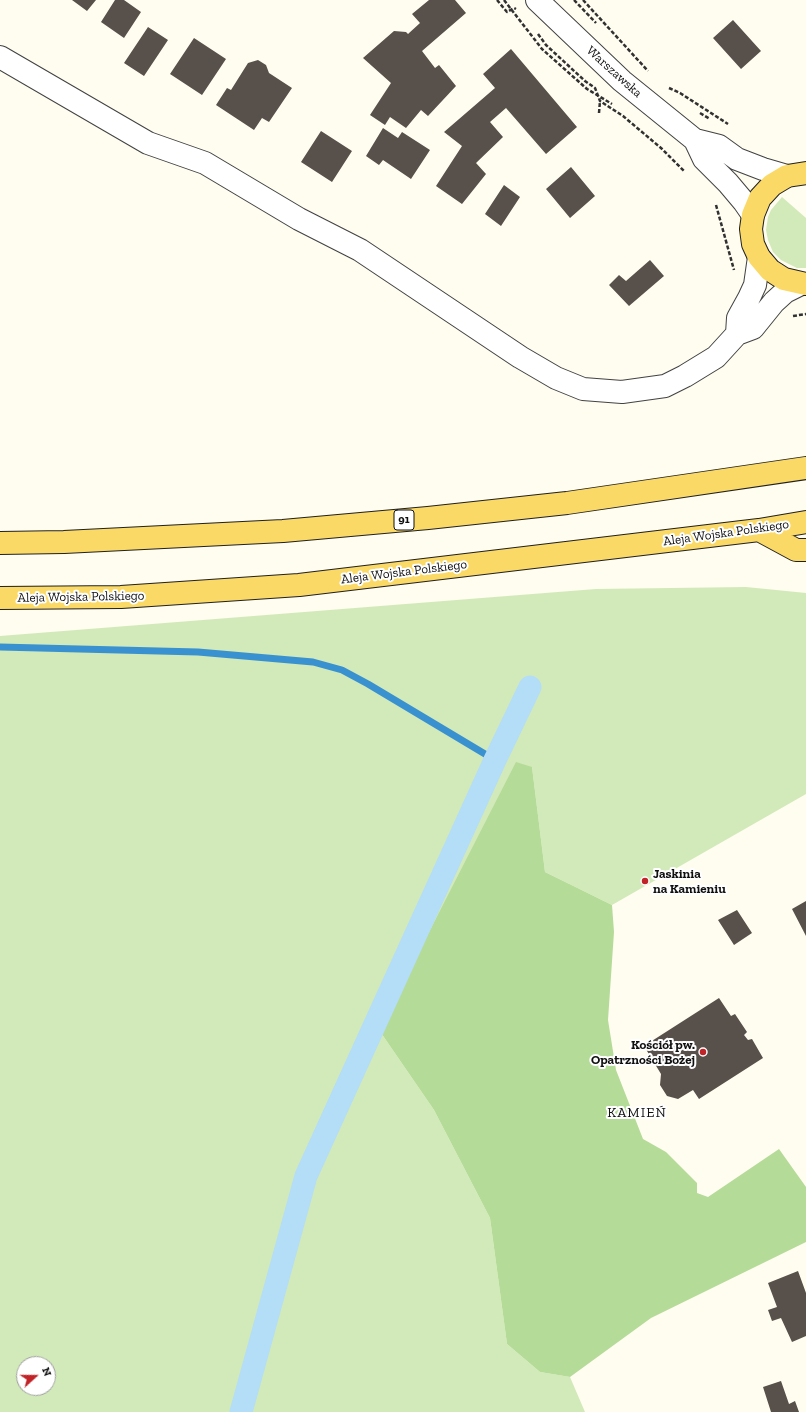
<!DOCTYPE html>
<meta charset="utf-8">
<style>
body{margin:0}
#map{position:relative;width:806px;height:1412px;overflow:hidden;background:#fffcf0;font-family:"Zilla Slab",serif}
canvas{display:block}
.north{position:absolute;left:16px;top:1356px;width:40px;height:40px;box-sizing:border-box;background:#fff;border:1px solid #9f9f9f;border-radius:50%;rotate:69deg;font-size:11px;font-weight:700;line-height:16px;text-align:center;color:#0f0f0f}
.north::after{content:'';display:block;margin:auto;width:14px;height:18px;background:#c12428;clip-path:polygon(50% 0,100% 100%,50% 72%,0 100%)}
</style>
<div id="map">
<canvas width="806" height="1412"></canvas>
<div class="north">N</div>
</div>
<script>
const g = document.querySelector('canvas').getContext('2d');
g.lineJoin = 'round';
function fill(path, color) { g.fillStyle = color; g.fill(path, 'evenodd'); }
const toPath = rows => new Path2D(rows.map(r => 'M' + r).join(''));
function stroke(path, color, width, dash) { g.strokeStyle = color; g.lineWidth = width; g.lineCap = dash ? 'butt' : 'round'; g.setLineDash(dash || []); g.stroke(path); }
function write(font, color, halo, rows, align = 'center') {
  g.font = font + ' "Zilla Slab",serif'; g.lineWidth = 4; g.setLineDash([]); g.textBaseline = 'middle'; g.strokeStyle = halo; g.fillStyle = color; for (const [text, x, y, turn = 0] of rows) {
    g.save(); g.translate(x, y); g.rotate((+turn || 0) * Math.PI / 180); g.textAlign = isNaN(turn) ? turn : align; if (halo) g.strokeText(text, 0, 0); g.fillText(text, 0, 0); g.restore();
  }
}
fill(toPath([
 [782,197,806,218,806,268,797,268,781,260,773,252,768,240,766,230,768,217,771,210],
 [746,587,806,593,806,794,612,905,545,872,532,767,379,1030,434,1110,490,1218,507,1344,540,1372,570,1377,585,1412,0,1412,0,636,596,589],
 [24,1364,48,1364,48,1388,24,1388]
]), '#d2eab9');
fill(toPath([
 [516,762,532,767,545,872,612,905,614,932,608,1020,616,1070,643,1139,666,1152,697,1183,697,1193,708,1197,779,1149,806,1187,806,1242,651,1318,570,1377,540,1372,507,1344,490,1218,434,1110,379,1030]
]), '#b5db98');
stroke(toPath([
 [0,647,198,652,313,662,342,670,368,684,495,760]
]), '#3a91cf', 7);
stroke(toPath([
 [241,1412,306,1176,495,760,530,687]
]), '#b4ddf7', 23);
fill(toPath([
 [72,0,96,0,87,11],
 [115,0,124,0,141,12,124,38,101,22],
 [429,0,455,0,466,13,422,51,435,68,439,65,456,86,428,116,421,110,406,128,390,117,385,125,370,115,391,83,363,58,394,31,406,32,408,34,420,23,412,14],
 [733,20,761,51,741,69,713,38],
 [148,27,168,40,144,76,124,63],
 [194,38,226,59,202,95,170,74],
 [511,49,577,127,546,154,506,108,490,122,503,137,476,163,486,174,462,204,436,186,462,146,444,132,495,88,483,74],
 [258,60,266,65,269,73,292,88,269,122,262,118,254,130,216,105,227,88,231,90,248,63],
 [383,128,398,138,402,132,430,150,411,179,383,160,379,165,366,156],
 [321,131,352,151,332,182,301,162],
 [571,167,595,196,570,218,546,189],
 [504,185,520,197,501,226,485,214],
 [650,260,664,276,629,306,609,285,619,275,626,281],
 [806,901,806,936,792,909],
 [737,910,752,933,734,945,718,920],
 [719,998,731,1016,735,1014,747,1032,744,1035,748,1040,752,1039,763,1058,699,1099,693,1090,678,1099,667,1096,660,1085,661,1074,644,1046],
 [798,1271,806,1293,806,1336,792,1342,781,1318,772,1321,768,1310,777,1307,768,1283],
 [781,1381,789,1404,795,1401,799,1412,771,1412,763,1387]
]), '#58504b');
const minor = toPath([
 [537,0,622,81,695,140,719,146,737,159,763,169,787,176],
 [0,57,148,143,205,163,299,219,360,250,520,357,556,378,583,389,622,392,665,386,685,376,716,357,737,334,753,328,774,302,785,292,801,284],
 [695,140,704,159,728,183,744,202,753,215],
 [737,334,738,318,749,298,755,285,759,257]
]);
const major = toPath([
 [806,173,787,176,772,185,760,198,753,215,751,229,753,244,759,257,770,270,784,279,806,284],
 [759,530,796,550,806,550],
 [0,543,64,542,283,531,428,518,567,503,806,468],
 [0,598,121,597,299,585,759,530,806,522]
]);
stroke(minor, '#424242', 24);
stroke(major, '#202020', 24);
stroke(toPath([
 [497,0,507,12,514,8,516,9],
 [504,0,542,49,587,89,612,104],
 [574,0,596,23],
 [583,0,648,71],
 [538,34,546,45,585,81,595,88,600,101,623,116,661,148,684,171],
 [669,88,680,93,728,124],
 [599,113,600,101],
 [700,113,710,119],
 [716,205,734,270],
 [793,316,806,314]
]), '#313131', 2.5, [4, 2]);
stroke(minor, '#fff', 22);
stroke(major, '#fad966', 22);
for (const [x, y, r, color] of [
 [645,881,4,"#c12428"],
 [703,1052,4,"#c12428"]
]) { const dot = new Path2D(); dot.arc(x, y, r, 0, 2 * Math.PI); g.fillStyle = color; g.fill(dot); stroke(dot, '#fff', 1.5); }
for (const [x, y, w] of [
 [404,520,20]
]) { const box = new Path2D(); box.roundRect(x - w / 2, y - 10, w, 20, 3); g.fillStyle = '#fff'; g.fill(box); stroke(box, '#0f0f0f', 1); }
write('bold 12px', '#0f0f0f', null, [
 ["91",404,520]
]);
write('13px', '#0f0f0f', '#fff', [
 ["Warszawska",614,72,42],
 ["Aleja Wojska Polskiego",726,533,-8],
 ["Aleja Wojska Polskiego",404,572,-7],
 ["Aleja Wojska Polskiego",81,597,-1]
]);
write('bold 13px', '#0f0f0f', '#fff', [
 ["Jaskinia",653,874],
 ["na Kamieniu",653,889],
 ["Kościół pw.",695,1045,"right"],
 ["Opatrzności Bożej",695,1060,"right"]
], 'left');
g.letterSpacing = '1px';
write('14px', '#0f0f0f', '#fff', [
 ["KAMIEŃ",637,1113]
]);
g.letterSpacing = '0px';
</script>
